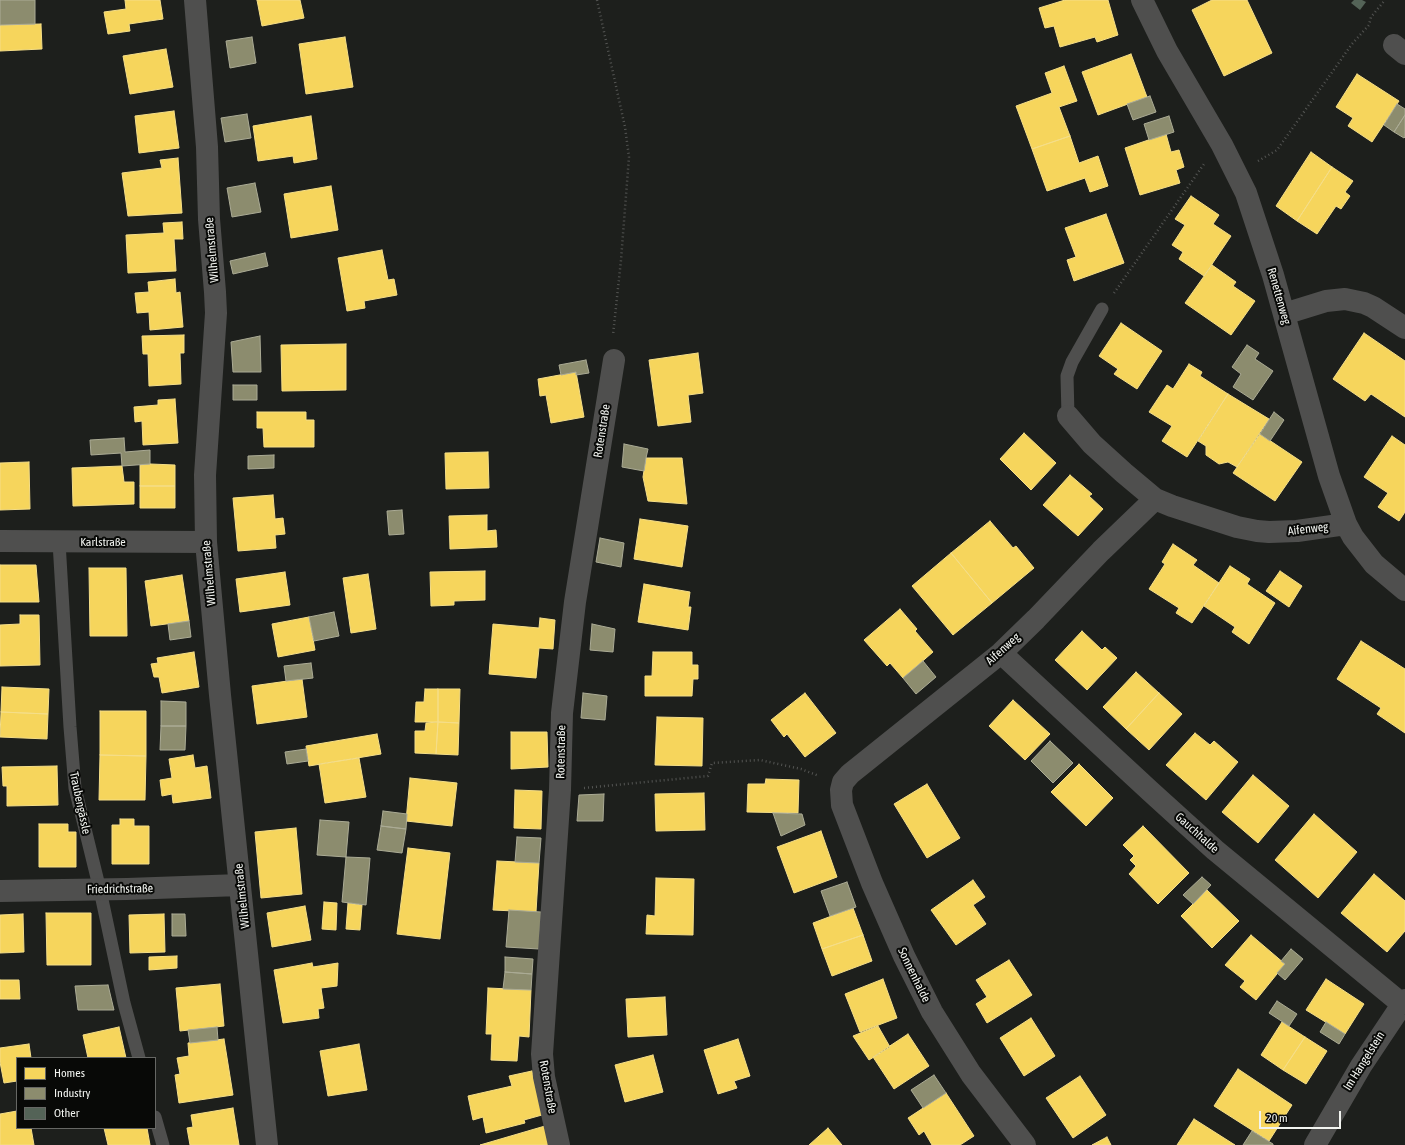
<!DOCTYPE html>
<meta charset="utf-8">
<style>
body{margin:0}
#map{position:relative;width:1405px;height:1145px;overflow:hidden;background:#1d1f1c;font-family:"Asap Condensed",sans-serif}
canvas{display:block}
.legend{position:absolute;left:16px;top:1057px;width:140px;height:72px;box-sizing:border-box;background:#080907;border:1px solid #666764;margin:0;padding:5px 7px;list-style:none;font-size:12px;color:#f2f4f0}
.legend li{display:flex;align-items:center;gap:8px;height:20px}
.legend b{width:20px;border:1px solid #666764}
.scale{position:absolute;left:1259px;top:1111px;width:82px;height:18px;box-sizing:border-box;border:2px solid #f2f4f0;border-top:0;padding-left:5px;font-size:12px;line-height:14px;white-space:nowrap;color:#f2f4f0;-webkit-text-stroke:3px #080907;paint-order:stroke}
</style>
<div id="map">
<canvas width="1405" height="1145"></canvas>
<ul class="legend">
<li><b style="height:11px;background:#f6d55c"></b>Homes</li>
<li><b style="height:11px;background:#8c8c6e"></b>Industry</li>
<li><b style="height:11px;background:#546357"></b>Other</li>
</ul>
<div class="scale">20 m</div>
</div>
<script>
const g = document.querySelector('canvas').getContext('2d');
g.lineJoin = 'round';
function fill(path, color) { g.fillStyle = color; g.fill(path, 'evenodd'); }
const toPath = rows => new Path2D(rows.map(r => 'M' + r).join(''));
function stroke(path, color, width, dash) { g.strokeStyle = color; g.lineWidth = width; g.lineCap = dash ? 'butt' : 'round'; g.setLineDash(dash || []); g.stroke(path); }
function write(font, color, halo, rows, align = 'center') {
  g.font = font + ' "Asap Condensed",sans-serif'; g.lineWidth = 4; g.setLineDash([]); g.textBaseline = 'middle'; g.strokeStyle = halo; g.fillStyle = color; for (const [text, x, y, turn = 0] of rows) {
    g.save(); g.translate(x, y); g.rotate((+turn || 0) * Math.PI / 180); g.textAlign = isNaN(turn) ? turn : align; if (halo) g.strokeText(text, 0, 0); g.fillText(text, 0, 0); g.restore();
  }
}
const homes = toPath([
 [125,0,160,0,163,19,129,24,130,31,108,34,104,12,126,9,125,0],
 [257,0,300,0,304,18,262,26,257,0],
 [1065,0,1108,0,1118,35,1097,42,1095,37,1060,47,1054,26,1045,28,1039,8,1065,0],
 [1212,0,1247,0,1272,53,1224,76,1192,10,1212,0],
 [41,24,42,49,0,51,0,25,41,24],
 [345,37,353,87,306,94,299,44,345,37],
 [166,49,173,87,130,94,123,56,166,49],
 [1131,54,1147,97,1098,115,1082,72,1131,54],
 [1064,66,1077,101,1059,107,1070,136,1032,149,1016,106,1052,93,1045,73,1064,66],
 [1357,74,1399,101,1372,142,1348,126,1353,118,1336,107,1357,74],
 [174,111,179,148,139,153,135,116,174,111],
 [311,116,317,159,294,163,293,156,258,161,253,126,311,116],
 [1166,134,1171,152,1179,150,1184,167,1176,170,1180,183,1140,195,1125,148,1166,134],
 [1070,136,1079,163,1098,156,1108,186,1090,192,1085,178,1047,191,1032,149,1070,136],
 [1311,152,1332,167,1297,221,1276,206,1311,152],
 [178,158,182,213,128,216,122,173,162,168,160,160,178,158],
 [1332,167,1353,181,1345,192,1350,196,1341,209,1336,206,1317,234,1297,221,1332,167],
 [331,186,338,230,291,238,284,194,331,186],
 [1191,196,1219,215,1213,224,1231,236,1204,276,1179,259,1183,252,1172,245,1185,225,1175,219,1191,196],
 [1106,214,1124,263,1074,281,1067,260,1076,257,1065,228,1106,214],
 [182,222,183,239,174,239,176,271,128,273,126,235,164,233,163,223,182,222],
 [382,250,388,280,394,279,397,295,364,301,365,308,347,311,338,258,382,250],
 [1212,265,1236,282,1233,286,1255,301,1231,335,1185,303,1212,265],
 [175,279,176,293,180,292,183,327,150,330,149,312,137,313,135,293,149,292,148,282,175,279],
 [1121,323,1162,351,1137,389,1114,374,1118,369,1099,356,1121,323],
 [1364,333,1405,361,1405,417,1371,394,1365,401,1333,379,1364,333],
 [184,335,184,353,180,353,181,384,149,386,148,354,143,354,142,336,184,335],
 [346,344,346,390,282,391,281,345,346,344],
 [698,353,703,393,688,395,691,422,658,426,649,360,698,353],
 [1189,364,1202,372,1200,376,1228,394,1187,457,1162,441,1172,426,1149,412,1167,385,1173,389,1189,364],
 [576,372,584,417,551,423,546,395,540,396,538,379,576,372],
 [1228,394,1269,419,1237,467,1228,462,1219,464,1206,455,1206,446,1198,441,1228,394],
 [175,399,178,443,143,445,142,421,135,422,134,407,158,405,158,400,175,399],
 [257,412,306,412,306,420,314,420,314,447,264,447,263,428,257,428,257,412],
 [1024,433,1056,463,1031,490,1000,459,1024,433],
 [1260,434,1302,462,1275,501,1233,473,1260,434],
 [1392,436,1405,445,1405,512,1399,521,1378,507,1388,493,1364,477,1392,436],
 [488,452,489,488,446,489,445,453,488,452],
 [646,458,682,458,687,504,648,501,643,477,646,458],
 [29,462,30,509,0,510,0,463,29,462],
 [150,464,175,465,175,486,140,486,140,465,150,464],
 [122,466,124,482,134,482,134,504,73,506,72,468,122,466],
 [1070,475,1092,494,1089,496,1103,509,1078,536,1043,505,1070,475],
 [140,486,175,486,175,508,140,508,140,486],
 [273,495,275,519,283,518,285,534,275,535,276,548,238,551,233,498,273,495],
 [487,515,487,531,496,530,497,547,450,549,449,516,487,515],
 [640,519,688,526,682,567,634,559,640,519],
 [990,521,1013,548,1016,546,1034,568,992,603,951,553,990,521],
 [1173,544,1197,560,1193,565,1219,583,1192,623,1176,613,1179,608,1149,589,1165,564,1162,562,1173,544],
 [951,553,992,603,953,635,912,586,951,553],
 [0,565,36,565,39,602,0,602,0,565],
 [1230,566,1250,579,1247,584,1275,603,1249,644,1232,632,1235,627,1204,606,1230,566],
 [89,568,126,568,127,636,90,636,89,568],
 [485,571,485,600,454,601,454,605,431,606,430,572,485,571],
 [1280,571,1302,586,1289,607,1266,591,1280,571],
 [285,572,290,605,240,612,236,579,285,572],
 [368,574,376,629,351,633,343,578,368,574],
 [182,575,189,621,151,626,145,581,182,575],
 [644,584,690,592,688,607,691,607,688,630,638,622,644,584],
 [900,609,917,629,915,631,933,652,903,678,890,663,887,666,864,640,900,609],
 [20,615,39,615,40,665,0,666,0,625,20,624,20,615],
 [309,617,315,650,278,657,272,624,309,617],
 [540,618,555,620,553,649,539,648,536,678,489,674,493,624,539,628,540,618],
 [1082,631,1102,650,1105,647,1117,658,1087,690,1055,660,1082,631],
 [1361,641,1405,669,1405,733,1377,714,1381,708,1337,679,1361,641],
 [194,652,199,687,162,693,159,677,154,677,151,664,158,663,157,658,194,652],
 [653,652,692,652,692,665,698,665,698,679,693,679,692,696,645,696,645,676,652,676,653,652],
 [1136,672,1159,693,1126,729,1103,707,1136,672],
 [302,679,307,717,257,724,252,686,302,679],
 [2,687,49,689,48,714,1,712,2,687],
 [425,689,438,689,438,722,415,722,416,702,424,702,425,689],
 [438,689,460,689,459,723,438,722,438,689],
 [805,693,836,733,805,757,787,734,784,737,771,720,805,693],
 [1159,693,1182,714,1149,750,1126,729,1159,693],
 [1013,700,1050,734,1025,760,989,726,1013,700],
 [100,711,146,711,146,756,100,755,100,711],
 [1,712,48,714,47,739,0,737,1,712],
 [657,717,703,718,702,766,655,765,657,717],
 [438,722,436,754,415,753,415,731,425,731,426,723,438,722],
 [438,722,459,723,458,755,436,754,438,722],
 [511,732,547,732,548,767,511,769,511,732],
 [1195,733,1210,745,1214,741,1238,762,1206,800,1166,765,1195,733],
 [377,734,381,754,309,766,306,746,377,734],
 [100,755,146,756,145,800,99,800,100,755],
 [193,755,195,768,207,766,211,798,173,803,172,794,162,796,160,780,172,778,169,759,193,755],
 [359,758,366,797,325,803,319,764,359,758],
 [1079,764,1113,798,1086,826,1051,792,1079,764],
 [57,766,58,805,7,806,7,786,3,786,2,767,57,766],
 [1253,775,1289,806,1258,843,1222,812,1253,775],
 [410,778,457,783,452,826,406,821,410,778],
 [766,779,799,780,798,813,747,812,748,784,765,784,766,779],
 [927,784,960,838,927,858,894,804,927,784],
 [515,790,542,791,541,829,514,828,515,790],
 [704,793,705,830,656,831,655,794,704,793],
 [1314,814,1357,852,1318,898,1275,860,1314,814],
 [120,819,134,819,134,826,149,826,149,864,112,864,112,825,120,825,120,819],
 [39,824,68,824,68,832,76,832,76,867,39,867,39,824],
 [1143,826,1189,873,1158,904,1129,874,1136,866,1130,860,1134,856,1123,845,1143,826],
 [296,828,302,894,261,898,255,832,296,828],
 [821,831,837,877,794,893,777,847,821,831],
 [408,848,450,853,440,939,397,934,408,848],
 [497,861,539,863,536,912,493,910,497,861],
 [1374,874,1405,901,1405,931,1387,952,1341,913,1374,874],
 [656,878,694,879,693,935,646,934,647,915,655,916,656,878],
 [973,880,985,897,973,905,986,924,956,945,931,910,973,880],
 [1207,890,1239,921,1212,948,1181,916,1207,890],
 [324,902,337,903,336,930,322,929,324,902],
 [348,903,362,905,360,930,346,929,348,903],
 [305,906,311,940,272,947,267,913,305,906],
 [853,908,863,935,822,949,813,923,853,908],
 [46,913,91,913,91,965,47,965,46,913],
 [23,914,24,952,0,953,0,915,23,914],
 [164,914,165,952,130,953,129,915,164,914],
 [863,935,872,961,832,976,822,949,863,935],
 [1251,935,1285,964,1256,1000,1240,987,1245,981,1225,965,1251,935],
 [177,956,177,968,149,970,149,957,177,956],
 [1009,960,1032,995,987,1023,976,1004,987,997,976,980,1009,960],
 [312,963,313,967,338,963,337,986,321,988,324,1008,318,1009,319,1018,283,1023,274,970,312,963],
 [883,979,897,1018,860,1032,845,994,883,979],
 [1326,979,1364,1004,1345,1034,1306,1010,1326,979],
 [0,980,19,980,20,999,0,999,0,980],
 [220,984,224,1026,180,1031,176,988,220,984],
 [488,988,531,990,529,1037,519,1036,517,1061,491,1060,492,1034,486,1034,488,988],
 [665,997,667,1035,628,1037,626,999,665,997],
 [1031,1018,1055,1056,1024,1076,1000,1038,1031,1018],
 [1282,1022,1305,1037,1283,1070,1261,1055,1282,1022],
 [878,1026,890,1047,869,1060,853,1036,878,1026],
 [119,1027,126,1058,88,1058,83,1035,119,1027],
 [908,1034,929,1066,894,1089,873,1057,908,1034],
 [1305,1037,1327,1051,1306,1084,1283,1070,1305,1037],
 [224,1039,233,1095,179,1103,175,1075,180,1074,177,1058,189,1056,188,1043,224,1039],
 [738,1039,750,1076,734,1081,737,1088,718,1094,704,1050,738,1039],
 [29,1044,31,1058,17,1058,17,1081,4,1083,0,1062,0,1048,29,1044],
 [359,1044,367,1090,328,1096,320,1051,359,1044],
 [653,1055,663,1092,625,1102,615,1065,653,1055],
 [1238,1069,1292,1105,1269,1141,1214,1106,1238,1069],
 [532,1071,542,1115,524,1120,525,1123,486,1133,483,1117,473,1120,468,1096,512,1086,509,1076,532,1071],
 [1080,1076,1106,1115,1073,1138,1046,1098,1080,1076],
 [946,1093,974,1136,960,1145,932,1145,924,1131,919,1135,908,1118,946,1093],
 [233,1108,239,1145,190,1145,187,1128,193,1127,191,1115,233,1108],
 [17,1111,17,1128,31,1128,34,1145,0,1145,0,1114,17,1111],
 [1194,1119,1235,1145,1177,1145,1194,1119],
 [545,1126,550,1145,480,1145,545,1126],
 [104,1128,147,1128,150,1145,108,1145,104,1128],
 [828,1128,842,1145,809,1145,828,1128],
 [1107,1137,1111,1145,1092,1145,1107,1137]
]);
fill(homes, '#f6d55c');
stroke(homes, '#f5de88', 1);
const industry = toPath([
 [0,0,35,0,35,24,0,25,0,0],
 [252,37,256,63,230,68,226,41,252,37],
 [1150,96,1156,112,1133,120,1127,104,1150,96],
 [1397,104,1405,109,1405,115,1394,132,1384,125,1397,104],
 [247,114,251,138,225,142,221,118,247,114],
 [1405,115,1405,137,1404,138,1394,132,1405,115],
 [1169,116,1174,132,1149,140,1144,124,1169,116],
 [255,183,261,212,232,217,227,188,255,183],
 [265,253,268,266,233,274,230,261,265,253],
 [260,336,261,372,233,372,231,342,260,336],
 [1247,345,1259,353,1255,359,1273,371,1253,400,1233,387,1241,374,1232,367,1247,345],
 [586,360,589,373,576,375,576,372,561,375,559,365,586,360],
 [233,385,257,385,257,400,233,400,233,385],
 [1274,412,1284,420,1270,441,1260,434,1274,412],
 [124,438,125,452,150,450,150,464,122,466,121,453,91,455,90,440,124,438],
 [624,444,648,449,646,458,644,471,622,467,624,444],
 [274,455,274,468,248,469,248,456,274,455],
 [402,510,404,534,389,535,387,511,402,510],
 [600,538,624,543,621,567,596,562,600,538],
 [334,612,339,636,314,641,309,617,334,612],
 [189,621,191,637,170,640,168,624,189,621],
 [592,624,615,629,613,652,590,650,592,624],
 [923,661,936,677,916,694,903,678,923,661],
 [311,663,313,678,286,681,284,666,311,663],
 [583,693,607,696,605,720,581,718,583,693],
 [161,701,186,702,186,726,161,726,161,701],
 [161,726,186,726,185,750,160,750,161,726],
 [1050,741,1073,763,1053,783,1031,761,1050,741],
 [306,749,308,761,287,764,285,752,306,749],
 [604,794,603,821,577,821,579,795,604,794],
 [383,811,407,814,406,829,381,826,383,811],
 [773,813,802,814,805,825,781,836,773,813],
 [320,820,349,822,346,857,317,855,320,820],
 [381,826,406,829,402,853,377,850,381,826],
 [517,837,541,838,539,863,515,862,517,837],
 [346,857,370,858,366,905,342,902,346,857],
 [1202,877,1211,885,1193,904,1183,895,1202,877],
 [847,882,856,907,830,916,821,891,847,882],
 [509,910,541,912,539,949,506,947,509,910],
 [172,914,185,914,186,936,172,936,172,914],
 [1291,949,1303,959,1285,980,1277,973,1285,964,1281,961,1291,949],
 [505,957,533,959,532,974,505,972,505,957],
 [505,972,532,974,531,990,503,989,505,972],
 [108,985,114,1010,78,1010,75,986,108,985],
 [1277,1001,1297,1014,1289,1026,1269,1013,1277,1001],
 [1326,1022,1345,1034,1339,1044,1320,1032,1326,1022],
 [217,1027,218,1040,190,1043,188,1030,217,1027],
 [934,1075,946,1093,923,1108,911,1090,934,1075],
 [1252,1131,1273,1144,1273,1145,1243,1145,1252,1131]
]);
fill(industry, '#8c8c6e');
stroke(industry, '#abab95', 1);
fill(toPath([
 [1354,0,1362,0,1366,2,1360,10,1351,3]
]), '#546357');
stroke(toPath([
 [597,0,625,127,629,157,621,260,613,335],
 [1258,161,1277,150,1352,44,1369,25,1371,17,1385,0],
 [1114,293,1204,164],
 [584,788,708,776,712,763,760,760,801,769,819,776]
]), '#545553', 2.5, [1, 3]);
stroke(toPath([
 [1068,416,1067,376,1072,362,1102,309],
 [59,542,70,727,75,788,100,890,124,1003,139,1058],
 [155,1117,163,1145]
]), '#4f4f4e', 13);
stroke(toPath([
 [195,0,207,147,209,219,215,292,216,313,205,475,206,542,220,695,267,1145],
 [1142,0,1167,51,1222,145,1246,193,1273,275,1329,476,1346,524,1353,537,1374,564,1405,590],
 [1394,45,1405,54],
 [1284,314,1326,301,1345,299,1364,303,1373,307,1405,328],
 [1068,416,1092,444,1124,473,1155,499,1172,506,1237,527,1257,531,1269,532,1297,531,1346,524],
 [0,541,206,542],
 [1001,653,1150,791,1215,850,1402,1004],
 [0,891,127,889,240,885],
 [559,1145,544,1077,542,1054,560,790,562,713,575,602,614,360],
 [1025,1145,971,1074,932,1012,904,956,872,883,842,805,841,790,843,782,850,774,1001,653,1036,619,1101,551,1155,499],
 [1315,1145,1361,1066,1405,1000]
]), '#4f4f4e', 22);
write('12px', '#f2f4f0', '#080907', [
 ["Wilhelmstraße",212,250,-95],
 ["Renettenweg",1279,296,74],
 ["Rotenstraße",602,431,-81],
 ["Aifenweg",1308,529,-7],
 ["Karlstraße",103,542],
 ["Wilhelmstraße",209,573,-95],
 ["Aifenweg",1003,649,-42],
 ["Rotenstraße",561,752,-89],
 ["Traubengässle",80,803,78],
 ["Gauchhalde",1197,833,42],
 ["Friedrichstraße",120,889,-1],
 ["Wilhelmstraße",242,896,-96],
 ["Sonnenhalde",914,975,64],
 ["Im Hangelstein",1364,1061,-58],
 ["Rotenstraße",548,1087,80]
]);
</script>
